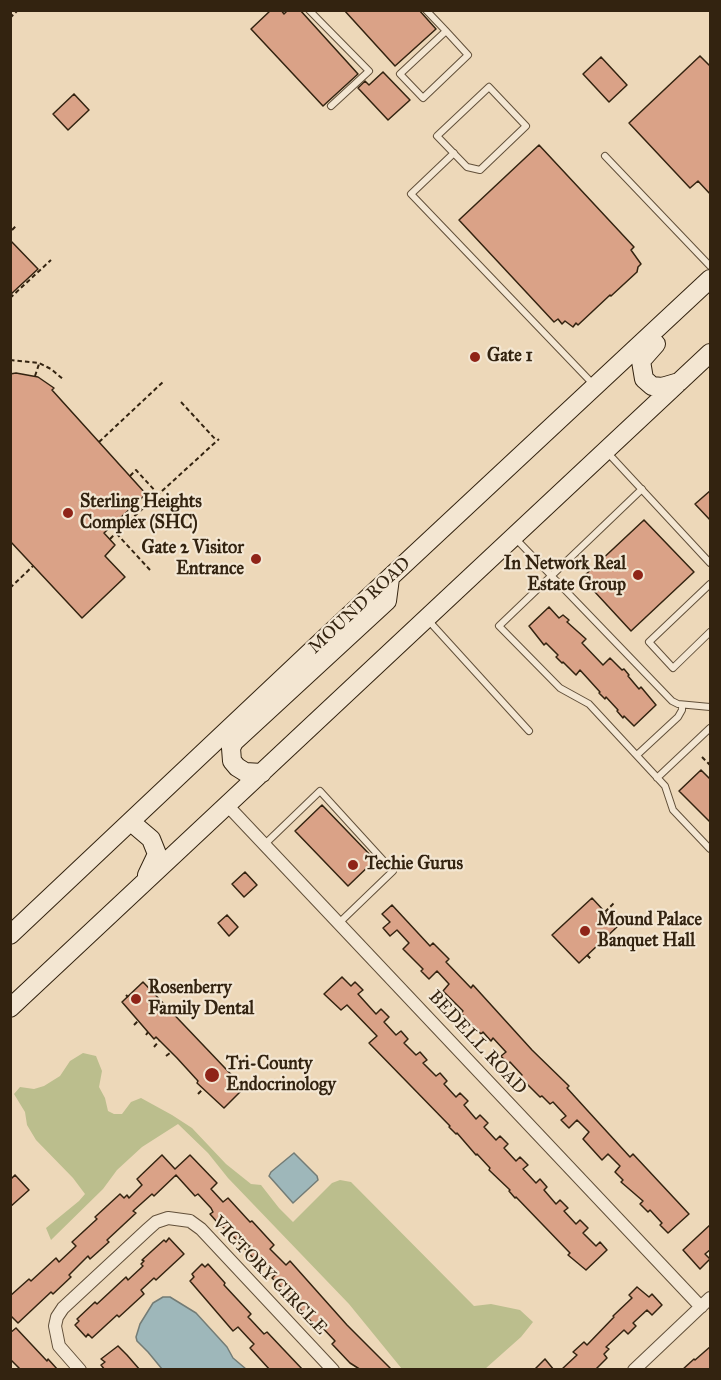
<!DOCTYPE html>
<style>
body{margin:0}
#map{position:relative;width:721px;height:1380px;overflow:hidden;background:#edd8b9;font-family:"IM FELL Great Primer",serif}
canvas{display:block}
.frame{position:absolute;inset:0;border:12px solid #332310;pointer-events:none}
</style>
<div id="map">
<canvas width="721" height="1380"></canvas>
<div class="frame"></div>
</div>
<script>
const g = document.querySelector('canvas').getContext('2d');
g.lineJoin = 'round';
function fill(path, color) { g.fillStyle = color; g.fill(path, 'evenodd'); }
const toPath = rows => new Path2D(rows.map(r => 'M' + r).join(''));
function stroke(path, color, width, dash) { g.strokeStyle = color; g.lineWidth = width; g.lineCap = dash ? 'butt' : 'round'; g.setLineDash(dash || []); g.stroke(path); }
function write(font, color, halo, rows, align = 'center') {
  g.font = font + ' "IM FELL Great Primer",serif'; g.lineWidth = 4.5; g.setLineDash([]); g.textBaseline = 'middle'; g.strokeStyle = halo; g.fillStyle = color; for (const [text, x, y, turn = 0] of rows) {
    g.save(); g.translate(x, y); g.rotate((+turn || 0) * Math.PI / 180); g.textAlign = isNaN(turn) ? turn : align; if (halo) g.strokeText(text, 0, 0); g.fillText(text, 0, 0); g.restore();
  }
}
fill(toPath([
 [83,1053,96,1056,102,1071,99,1087,105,1098,108,1111,114,1114,122,1114,131,1102,141,1098,172,1115,192,1128,226,1164,251,1184,261,1185,279,1208,293,1222,332,1183,340,1180,351,1182,474,1306,491,1304,520,1310,533,1322,521,1337,485,1369,402,1369,349,1304,228,1178,208,1153,178,1124,142,1147,117,1170,103,1189,51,1240,46,1228,79,1201,85,1194,73,1178,36,1140,27,1125,25,1112,14,1094,20,1087,34,1089,44,1086,60,1076,70,1061]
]), '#bbbe8d');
const water = toPath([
 [294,1153,317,1176,318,1180,293,1203,269,1176,271,1172,294,1153],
 [163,1297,170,1297,196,1313,227,1347,233,1358,246,1369,162,1369,148,1352,137,1341,136,1337,140,1324,153,1303,163,1297]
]);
fill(water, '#9eb7ba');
stroke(water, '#737c76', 1.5);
const building = toPath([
 [271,10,281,10,284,14,288,10,300,10,358,74,323,106,251,29,271,10],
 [344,10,419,10,436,29,395,66,344,10],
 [700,56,711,67,711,195,698,181,690,188,629,123,700,56],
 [601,57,627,85,609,102,583,74,601,57],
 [383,72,410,100,388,120,358,88,365,81,369,85,383,72],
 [74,94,89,110,68,130,53,114,74,94],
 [539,145,634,247,631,250,641,264,638,267,637,272,611,296,610,295,578,325,576,323,573,327,565,321,562,324,558,319,554,322,459,220,539,145],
 [10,240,38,269,10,295,10,240],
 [16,373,38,377,54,388,52,390,146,494,104,533,115,545,105,556,125,577,82,618,10,541,10,374,16,373],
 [711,490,711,521,695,504,711,490],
 [644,520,694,572,631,631,582,578,644,520],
 [549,607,559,618,563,615,569,620,567,622,586,639,582,643,603,665,610,658,622,670,624,669,629,675,628,676,639,689,641,687,656,705,634,726,624,716,623,718,617,711,618,710,606,697,605,699,599,693,600,692,580,670,576,675,563,662,562,663,556,657,558,655,546,643,544,645,529,626,549,607],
 [701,770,711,780,711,823,679,791,701,770],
 [322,805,375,860,348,886,295,831,322,805],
 [245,872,257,885,244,897,232,884,245,872],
 [592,898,618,926,579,963,552,935,592,898],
 [392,905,430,946,433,943,449,959,446,962,471,988,473,985,532,1050,569,1086,567,1088,587,1110,630,1157,633,1154,689,1214,668,1233,660,1225,662,1223,650,1210,648,1212,640,1204,643,1201,621,1182,623,1180,615,1172,620,1166,608,1154,602,1160,583,1139,589,1132,577,1120,569,1128,561,1120,566,1116,553,1102,550,1104,542,1096,540,1097,520,1077,522,1075,510,1062,508,1064,501,1056,506,1052,493,1038,491,1041,483,1032,481,1034,461,1013,463,1011,443,991,449,984,437,971,429,979,421,971,423,969,403,949,409,943,397,930,390,936,383,928,390,922,382,914,392,905],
 [227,915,238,927,229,936,218,923,227,915],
 [342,977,351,986,355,982,363,990,358,994,376,1014,381,1009,389,1017,384,1022,396,1035,401,1031,408,1039,404,1043,416,1055,420,1052,427,1060,423,1063,436,1076,440,1073,447,1081,444,1084,456,1097,460,1093,468,1101,464,1105,476,1119,480,1115,488,1123,484,1127,496,1140,500,1136,508,1144,504,1148,516,1161,520,1157,528,1165,523,1169,536,1183,540,1179,547,1187,544,1190,556,1204,560,1200,568,1208,564,1211,576,1224,580,1220,588,1228,583,1233,596,1246,600,1242,607,1250,586,1270,568,1255,570,1253,516,1197,515,1198,509,1191,510,1190,489,1170,490,1168,477,1154,476,1155,457,1133,456,1134,449,1127,450,1126,369,1043,377,1036,347,1005,341,1010,324,994,342,977],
 [143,982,244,1088,224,1108,197,1083,198,1081,177,1058,156,1037,154,1039,122,1002,143,982],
 [162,1155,175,1169,190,1155,217,1183,211,1189,223,1202,228,1198,250,1222,252,1221,274,1245,270,1249,286,1265,290,1261,347,1325,392,1370,361,1370,350,1363,332,1344,335,1341,319,1324,316,1327,299,1308,298,1304,272,1278,275,1275,259,1259,256,1261,231,1234,217,1222,210,1214,213,1212,211,1208,198,1194,195,1196,176,1175,154,1196,152,1194,133,1211,136,1213,107,1240,109,1242,90,1259,88,1256,69,1275,71,1277,53,1294,51,1292,18,1323,10,1315,10,1296,29,1279,31,1281,56,1258,59,1262,76,1246,72,1242,97,1219,95,1217,120,1194,124,1198,127,1195,129,1198,142,1185,137,1179,162,1155],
 [15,1175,29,1190,10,1207,10,1180,15,1175],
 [711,1224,711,1249,705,1254,710,1259,700,1269,683,1250,711,1224],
 [169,1238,184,1254,156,1280,154,1278,141,1290,144,1294,119,1317,117,1315,92,1338,88,1334,86,1337,75,1325,79,1321,77,1319,95,1302,97,1304,126,1277,128,1280,143,1266,141,1264,144,1261,142,1260,164,1240,166,1242,169,1238],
 [202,1264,205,1267,208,1264,225,1283,224,1285,251,1314,248,1317,251,1320,264,1334,267,1332,303,1370,270,1370,250,1348,254,1344,251,1341,238,1327,233,1331,190,1281,194,1277,192,1274,202,1264],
 [637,1287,649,1297,652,1294,662,1305,652,1315,647,1310,633,1323,636,1326,628,1334,624,1330,606,1347,609,1349,604,1354,607,1358,595,1370,561,1370,577,1355,573,1352,584,1342,587,1345,614,1317,613,1316,632,1298,629,1295,637,1287],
 [16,1328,47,1361,48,1359,58,1370,21,1370,10,1359,10,1333,16,1328],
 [118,1346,127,1355,140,1370,105,1370,101,1365,105,1362,101,1359,118,1346],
 [711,1346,711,1370,682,1370,694,1359,695,1360,711,1346],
 [545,1359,554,1370,534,1370,545,1359]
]);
fill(building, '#daa287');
stroke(building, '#332310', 1.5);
const service = toPath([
 [309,10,369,71,331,106],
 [426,10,446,31,468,55,423,98,400,74,446,31],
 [489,87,526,126,480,170,467,167,437,136,489,87],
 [454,153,411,194,593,384],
 [605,156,710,266],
 [607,452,710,563],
 [642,489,499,626,560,688,589,704,665,786,673,810,710,849],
 [515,538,672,701,678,704,710,707],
 [710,584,649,642,673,668,710,632],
 [428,620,529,731],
 [637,755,678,717,682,710,682,705],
 [657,778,710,728],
 [265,844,320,791,393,871,339,923]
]);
const minor = toPath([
 [227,805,701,1307],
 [80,1370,59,1346,55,1326,57,1317,63,1308,147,1230,156,1222,168,1218,190,1221,201,1229,333,1370],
 [634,1370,710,1298]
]);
const secondary = toPath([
 [656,344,641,361,644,379,652,386,662,387,679,382],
 [262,773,245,772,237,767,232,761,231,748,234,742,387,601,390,578],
 [131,822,151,839,157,854,147,875],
 [10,935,325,638,710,279],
 [10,1008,710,353]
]);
stroke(service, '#62503a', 8);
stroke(minor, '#62503a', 14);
stroke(secondary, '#332310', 20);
stroke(toPath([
 [10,18,18,10],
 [12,230,16,226],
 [10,298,51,260],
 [10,313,10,321],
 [10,360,39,363,51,369,64,380],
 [35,376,39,364],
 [181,402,216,440],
 [99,442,164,381],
 [130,476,136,470,158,494],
 [110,539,116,533],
 [150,570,116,533,219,439],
 [10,588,33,566],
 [702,757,710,765],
 [605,912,615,902],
 [587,955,591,959],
 [126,995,128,997],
 [134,1025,139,1020],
 [146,1035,148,1032],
 [154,1047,159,1041],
 [166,1056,170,1053],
 [198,1094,203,1089]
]), '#332310', 2, [4.5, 3]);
stroke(service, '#f3e6d2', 6);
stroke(minor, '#f3e6d2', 12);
stroke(secondary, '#f3e6d2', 18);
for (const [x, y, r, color] of [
 [475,357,6,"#8f2418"],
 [68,513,6,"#8f2418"],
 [256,559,6,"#8f2418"],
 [638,575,6,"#8f2418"],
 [353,865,6,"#8f2418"],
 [585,931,6,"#8f2418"],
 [136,999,6,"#8f2418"],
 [212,1075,8,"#8f2418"]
]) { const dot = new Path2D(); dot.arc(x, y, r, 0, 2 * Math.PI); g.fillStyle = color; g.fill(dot); stroke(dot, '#f3e6d2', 2); }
write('bold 18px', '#332310', '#f3e6d2', [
 ["Gate 1",487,357],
 ["Sterling Heights",80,503],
 ["Complex (SHC)",80,524],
 ["Gate 2 Visitor",244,549,"right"],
 ["Entrance",244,570,"right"],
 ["In Network Real",626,565,"right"],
 ["Estate Group",626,586,"right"],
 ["Techie Gurus",365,865],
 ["Mound Palace",597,921],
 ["Banquet Hall",597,942],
 ["Rosenberry",148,989],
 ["Family Dental",148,1010],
 ["Tri-County",226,1065],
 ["Endocrinology",226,1086]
], 'left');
write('18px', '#332310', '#f3e6d2', [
 ["MOUND ROAD",360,606,-43],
 ["BEDELL ROAD",477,1043,47],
 ["VICTORY CIRCLE",269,1276,46]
]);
</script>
